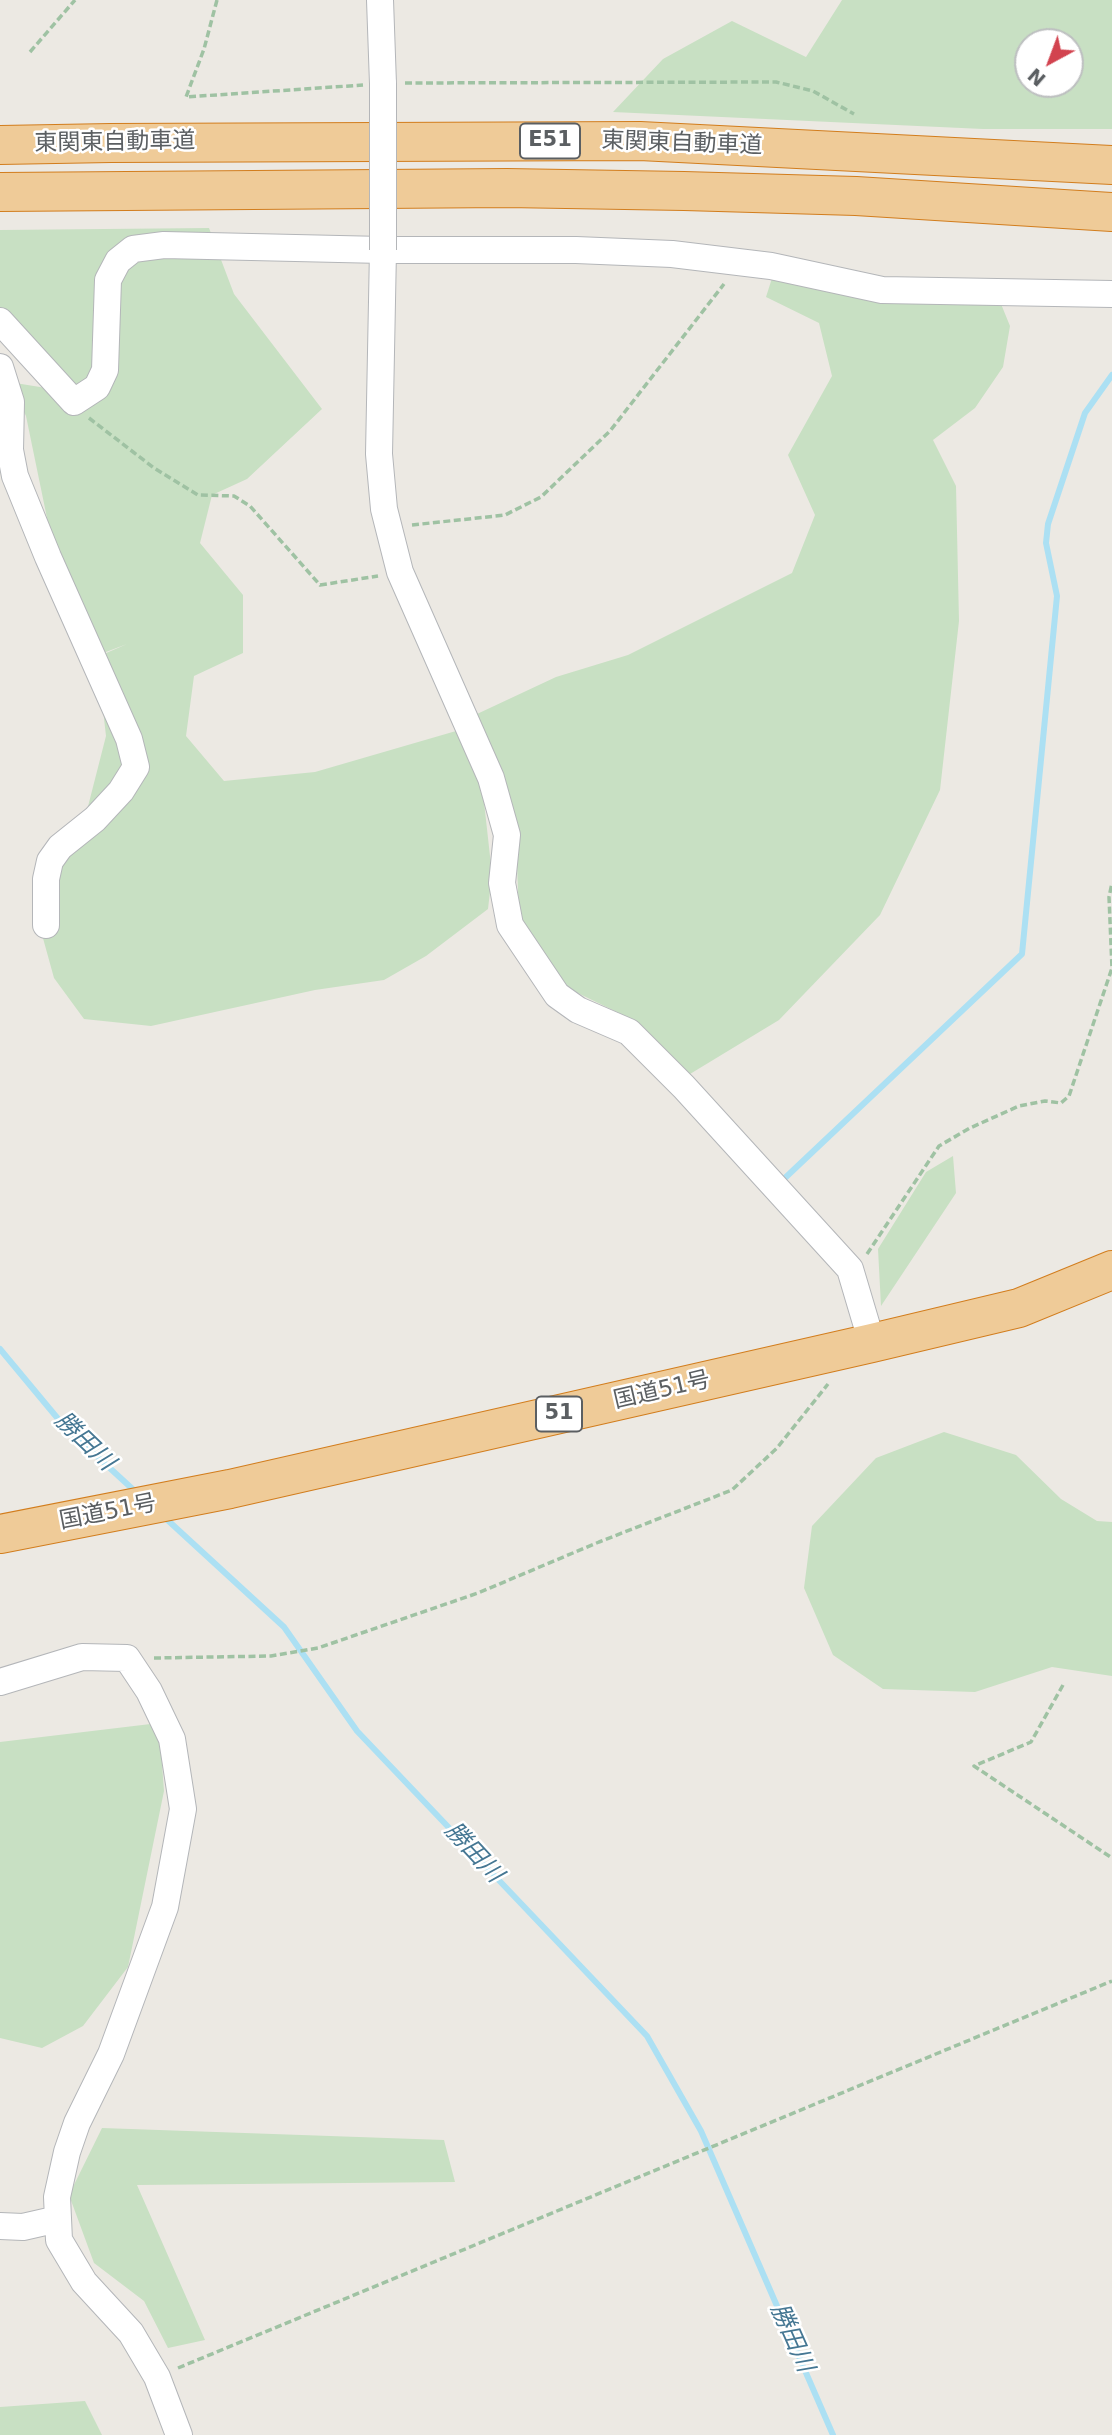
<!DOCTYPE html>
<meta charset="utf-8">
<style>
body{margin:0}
#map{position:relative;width:1112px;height:2435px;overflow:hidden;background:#ece9e3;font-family:"DejaVu Sans",sans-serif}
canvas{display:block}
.north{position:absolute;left:1014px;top:28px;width:70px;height:70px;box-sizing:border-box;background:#fff;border:2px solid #bdbfc0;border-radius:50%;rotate:221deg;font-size:19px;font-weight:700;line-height:28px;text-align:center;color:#5b5f62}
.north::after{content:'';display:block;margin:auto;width:24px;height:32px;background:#d2434f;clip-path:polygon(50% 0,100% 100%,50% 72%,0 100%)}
</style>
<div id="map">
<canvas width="1112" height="2435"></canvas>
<div class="north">N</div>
</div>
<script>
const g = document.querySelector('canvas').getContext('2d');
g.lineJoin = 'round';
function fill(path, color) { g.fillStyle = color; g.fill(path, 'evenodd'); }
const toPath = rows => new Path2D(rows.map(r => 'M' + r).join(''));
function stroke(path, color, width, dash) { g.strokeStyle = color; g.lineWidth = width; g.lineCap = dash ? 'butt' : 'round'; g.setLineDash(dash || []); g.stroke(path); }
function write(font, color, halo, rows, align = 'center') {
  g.font = font + ' "DejaVu Sans","Noto Sans JP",sans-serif'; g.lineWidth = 5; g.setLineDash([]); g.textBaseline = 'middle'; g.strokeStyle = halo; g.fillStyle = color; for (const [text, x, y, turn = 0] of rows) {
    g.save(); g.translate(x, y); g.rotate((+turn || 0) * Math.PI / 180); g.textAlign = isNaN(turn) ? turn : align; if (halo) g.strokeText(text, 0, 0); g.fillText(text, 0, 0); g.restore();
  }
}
fill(toPath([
 [842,0,1112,0,1112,129,983,129,613,112,663,59,732,21,806,57],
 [1028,42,1070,42,1070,84,1028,84],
 [209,228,234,294,322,409,247,479,212,495,200,543,243,595,243,653,194,676,186,736,224,781,315,772,456,731,483,793,492,874,488,909,426,956,384,980,315,990,151,1026,84,1019,54,978,41,931,53,866,83,826,106,736,97,657,127,644,98,655,54,552,26,416,9,382,71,392,0,318,0,230],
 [773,275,999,299,1010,326,1003,367,975,408,933,440,956,486,959,621,940,790,880,915,779,1020,690,1074,621,1014,557,983,519,919,516,835,477,714,556,677,628,655,792,573,815,515,788,455,832,376,819,323,766,297],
 [953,1156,956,1193,881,1306,878,1249,926,1172],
 [944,1432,1016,1455,1061,1499,1097,1521,1112,1522,1112,1676,1052,1667,975,1692,883,1689,833,1655,804,1588,812,1526,876,1458],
 [159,1723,164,1791,128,1967,83,2026,42,2048,0,2038,0,1742],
 [102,2128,444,2140,455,2182,137,2185,205,2340,168,2348,144,2301,94,2263,69,2195],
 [85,2401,102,2435,0,2435,0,2407]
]), '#c8e0c3');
stroke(toPath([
 [786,1177,1022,954,1057,596,1046,543,1048,524,1085,413,1112,375],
 [0,1349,64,1426,138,1494],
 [162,1515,284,1627,357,1731,647,2036,701,2131,833,2435]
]), '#ace0f3', 6);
const minor = toPath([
 [380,0,383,84],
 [383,250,379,454,384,509,400,572,491,778,507,835,502,883,510,925,557,995,578,1010,629,1032,684,1087,850,1269,872,1343],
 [0,321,74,402,97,387,105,370,108,280,118,261,133,249,164,245,383,250,576,250,672,254,771,266,882,290,1112,294],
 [0,367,11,402,10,450,15,476,48,557,129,739,136,767,121,791,95,819,60,847,50,861,46,879,46,925],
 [0,1682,82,1657,127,1658,149,1691,172,1739,183,1809,165,1907,111,2054,77,2123,67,2152,57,2197,59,2240,84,2282,131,2333,157,2377,179,2435],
 [0,2226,23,2227,58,2219]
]);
const highway = toPath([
 [0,145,111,143,640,141,1112,165],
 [0,192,507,188,684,191,856,196,1112,212],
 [0,1534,230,1489,872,1343,1019,1308,1112,1270]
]);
stroke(minor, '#b4b6b9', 28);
stroke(highway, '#d27d1d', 40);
stroke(toPath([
 [217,0,204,49,186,97,363,85],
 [30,52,75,0],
 [405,83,776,82,813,91,854,114],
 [89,418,154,468,198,495,234,496,250,506,320,585,378,576],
 [412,525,505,515,541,497,610,431,724,284],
 [867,1254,939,1146,970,1128,1019,1106,1045,1101,1061,1103,1069,1096,1112,968,1109,897,1112,883],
 [154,1658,271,1656,318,1648,478,1593,599,1542,732,1490,777,1448,828,1384],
 [1063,1685,1031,1742,974,1766,1112,1858],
 [178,2368,1112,1981]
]), '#9fc2a3', 3.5, [7, 3.5]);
stroke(minor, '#fff', 26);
stroke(highway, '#efcb98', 38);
const minorBridge = toPath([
 [383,84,383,250]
]);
stroke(minorBridge, '#b4b6b9', 28, []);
stroke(minorBridge, '#fff', 26);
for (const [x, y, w] of [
 [550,141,60],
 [559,1414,46]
]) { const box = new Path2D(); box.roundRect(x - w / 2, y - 17.5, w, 35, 5); g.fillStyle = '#fff'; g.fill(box); stroke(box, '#5b5f62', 2); }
write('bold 21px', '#5b5f62', null, [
 ["E51",550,141],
 ["51",559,1414]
]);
write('23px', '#5b5f62', '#fff', [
 ["東関東自動車道",115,143,-1],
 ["東関東自動車道",682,144,2],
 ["国道51号",662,1391,-13],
 ["国道51号",108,1513,-11]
]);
write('italic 24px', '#457793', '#fff', [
 ["勝田川",84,1442,44],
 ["勝田川",473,1853,47],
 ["勝田川",791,2338,66]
]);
</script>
